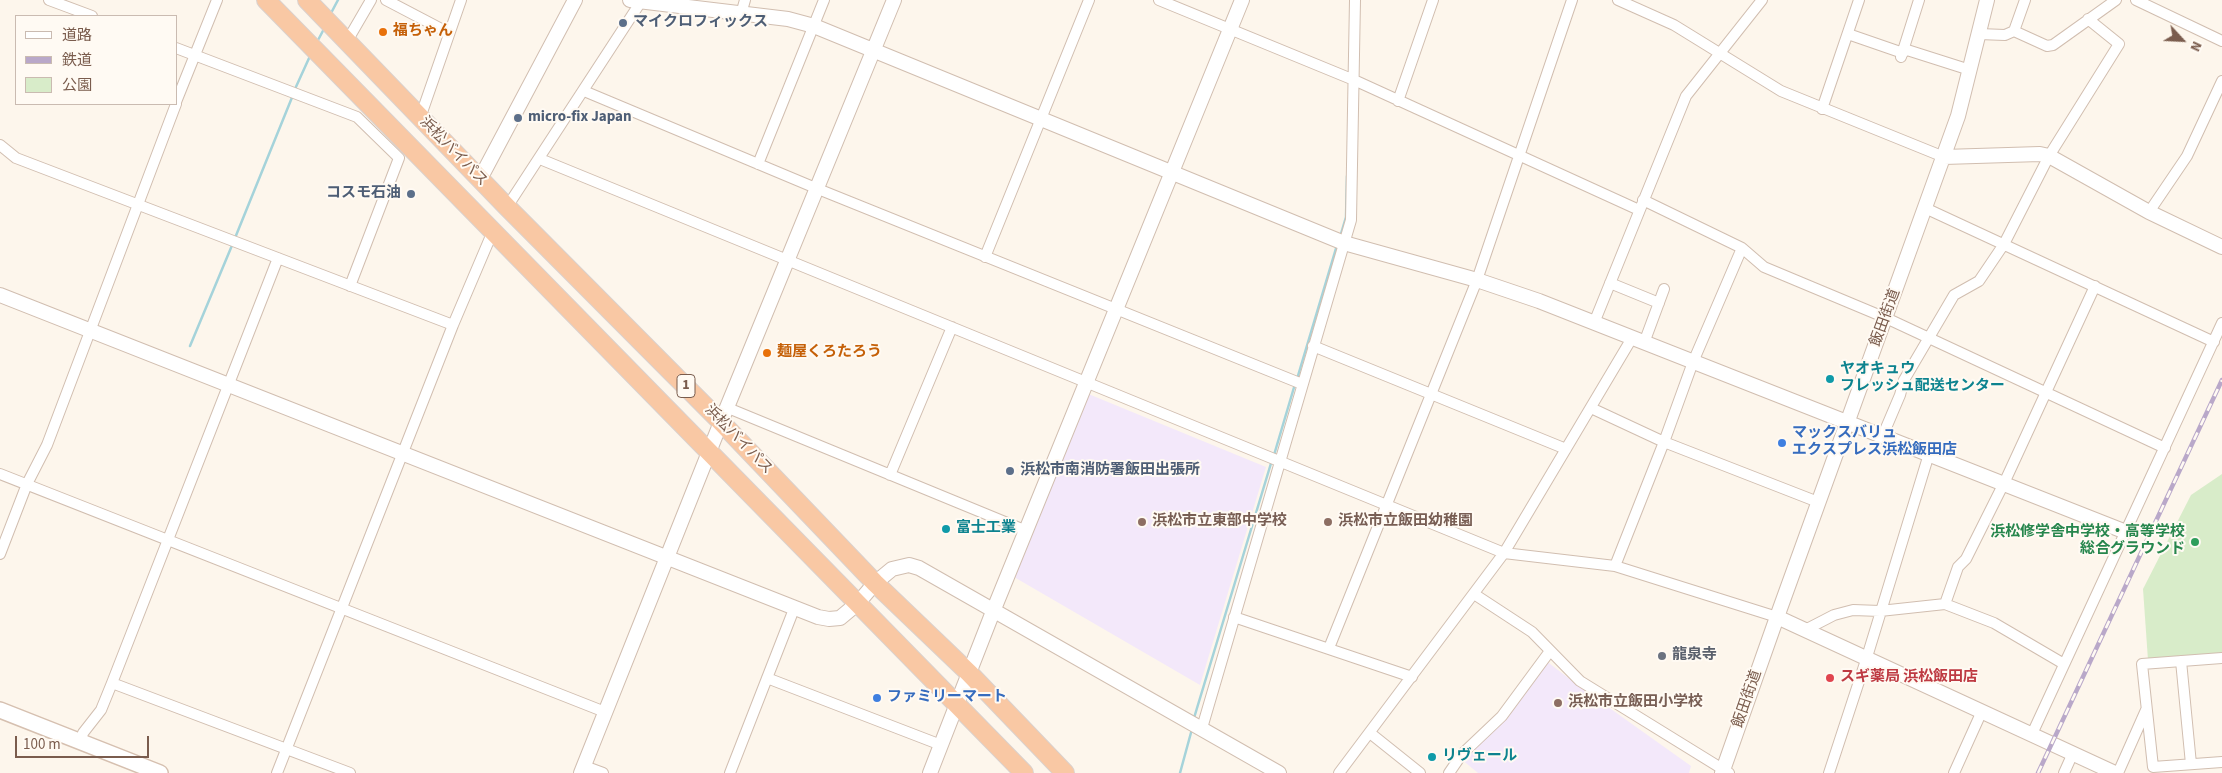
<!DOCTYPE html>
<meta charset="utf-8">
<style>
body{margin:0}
#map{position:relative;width:2222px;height:773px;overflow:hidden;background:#fdf6ec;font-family:"Source Sans 3","Noto Sans JP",sans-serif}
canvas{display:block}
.legend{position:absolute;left:15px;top:15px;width:162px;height:90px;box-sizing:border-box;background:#fffaf3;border:1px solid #cabbb1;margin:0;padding:6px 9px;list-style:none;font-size:15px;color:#7a5c4d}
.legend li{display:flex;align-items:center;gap:10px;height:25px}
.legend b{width:25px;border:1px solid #cabbb1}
.north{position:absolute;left:2157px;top:15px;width:50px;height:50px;-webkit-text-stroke:4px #fffaf3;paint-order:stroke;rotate:115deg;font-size:14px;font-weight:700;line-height:20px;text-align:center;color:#7a5c4d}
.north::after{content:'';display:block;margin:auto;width:18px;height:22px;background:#7a5c4d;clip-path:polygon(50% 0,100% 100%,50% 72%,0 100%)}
.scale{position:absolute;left:15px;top:736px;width:134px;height:22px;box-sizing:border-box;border:2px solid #7a5c4d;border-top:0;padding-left:6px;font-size:15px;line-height:18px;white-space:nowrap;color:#7a5c4d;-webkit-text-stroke:4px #fffaf3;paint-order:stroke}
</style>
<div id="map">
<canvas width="2222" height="773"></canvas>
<ul class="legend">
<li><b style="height:6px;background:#fff"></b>道路</li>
<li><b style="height:6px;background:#b9a8c9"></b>鉄道</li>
<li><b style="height:14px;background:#d8ecc9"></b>公園</li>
</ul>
<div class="north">N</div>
<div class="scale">100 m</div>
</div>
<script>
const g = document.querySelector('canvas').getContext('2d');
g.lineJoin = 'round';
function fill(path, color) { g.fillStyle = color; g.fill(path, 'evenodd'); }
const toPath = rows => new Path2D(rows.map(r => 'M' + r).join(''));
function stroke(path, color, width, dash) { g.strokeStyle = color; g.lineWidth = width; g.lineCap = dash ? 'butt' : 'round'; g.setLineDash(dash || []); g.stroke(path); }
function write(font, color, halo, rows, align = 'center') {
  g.font = font + ' "Source Sans 3","Noto Sans JP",sans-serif'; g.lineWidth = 4; g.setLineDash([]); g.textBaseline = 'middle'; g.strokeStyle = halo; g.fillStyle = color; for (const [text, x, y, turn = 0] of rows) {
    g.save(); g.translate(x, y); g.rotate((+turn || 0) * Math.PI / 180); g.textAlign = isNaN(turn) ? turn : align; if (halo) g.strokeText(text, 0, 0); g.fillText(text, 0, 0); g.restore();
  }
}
fill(toPath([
 [1086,393,1266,467,1200,685,1014,577],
 [1545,660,1580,687,1691,766,1689,773,1478,773,1461,759]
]), '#f3e8fa');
fill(toPath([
 [2222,474,2222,654,2148,660,2143,589,2191,495]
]), '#d8ecc9');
stroke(toPath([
 [330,15,338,0],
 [317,42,325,27],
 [295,89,310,56],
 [1340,237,1346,217,1347,176],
 [235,238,293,95],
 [190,346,233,243],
 [1297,379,1337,245],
 [1274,455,1295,384],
 [1194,718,1272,460],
 [1180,773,1192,729]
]), '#a5d3da', 2.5);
const minor = toPath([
 [49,0,92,16],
 [386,0,449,33],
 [1159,0,1354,80,1639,210],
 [1618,0,1674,25,1781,91,1944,157],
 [2136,0,2222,41],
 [741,14,745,0],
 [2014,31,2025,0],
 [1848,34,1903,53],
 [1979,34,2005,35,2014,31,2047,46,2053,45,2116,0],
 [346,43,371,0],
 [176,48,357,117,399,158,350,286],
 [1904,49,1970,70],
 [1901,57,1919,0],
 [584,91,818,189,1302,384],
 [1398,101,1433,0],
 [176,102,217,0],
 [1822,109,1859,0],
 [420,118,461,0],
 [0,145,16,158,453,325],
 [540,159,1504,553,1615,566,1777,617],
 [758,164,824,0],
 [1643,200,1742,248,1764,267,1886,318,2165,448],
 [507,207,642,0],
 [1925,208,2214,342],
 [2149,212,2187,156,2222,81],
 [985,257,1089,0],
 [1610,283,1659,303],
 [1594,323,1686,96,1762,0],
 [1644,343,1664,289],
 [1313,346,1566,449],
 [728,408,1027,531],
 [1591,408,1664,442,1818,502],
 [1883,435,1900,395,1904,380,1954,295,1979,281,2004,244,2049,156,2119,44,2088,19],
 [0,474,605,712],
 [890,475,952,327],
 [0,554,27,484,47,445,176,104],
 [1615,566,1664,442,1693,362,1742,248],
 [1474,594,1532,632,1580,681,1729,773],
 [1945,604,1958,567,1966,559,2006,479,2095,286],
 [1234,617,1412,677],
 [1805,630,1834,615,1853,610,1880,611,1945,604,1994,623,2064,664],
 [1329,648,1477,280,1572,0],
 [2222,658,2142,664,2153,767,2222,762],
 [2181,661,2191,764],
 [767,678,941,745],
 [112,683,350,773],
 [1202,728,1351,220,1355,0],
 [1370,733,1420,773],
 [2032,734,2222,323],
 [81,742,83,733,101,710,112,683,278,258],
 [584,766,603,773],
 [277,773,453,325,493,231],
 [730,773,794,609],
 [1339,773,1504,553,1632,338],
 [1449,773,1462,754,1502,716,1550,651],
 [1829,773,1867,657,1929,454],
 [1954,773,1982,711],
 [2064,773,2073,753],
 [2118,773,2146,710]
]);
const tertiary = toPath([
 [630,0,788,19,814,26,1344,243,1477,280,1539,301,2126,532],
 [1944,157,2040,154,2049,156,2149,212,2222,247],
 [480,179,575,0],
 [0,295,818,617,829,619,840,618,858,603,875,583,892,569,909,565,919,568,1279,773],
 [1777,617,2115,773],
 [581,773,721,422,894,0],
 [930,773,994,609,1242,0],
 [1722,773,1777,617,1958,116,1987,0]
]);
const secondary = toPath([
 [0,710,160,773]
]);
const trunk = toPath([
 [266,0,1024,773],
 [307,0,507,207,721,422,875,583,969,673,1065,773]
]);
stroke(minor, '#d1beb0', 12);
stroke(tertiary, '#d1beb0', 16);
stroke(secondary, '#d6c0b0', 18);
stroke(trunk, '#dad1cd', 20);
stroke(minor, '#fff', 10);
stroke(tertiary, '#fff', 14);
stroke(secondary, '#fff', 15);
stroke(trunk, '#f9c8a4', 18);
const rail = toPath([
 [2038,773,2222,380]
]);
stroke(rail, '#b9a8c9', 4.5);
stroke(rail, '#fffaf3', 2.5, [8]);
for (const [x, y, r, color] of [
 [623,23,5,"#5c6f8a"],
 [383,32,5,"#e8710a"],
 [518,118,5,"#5c6f8a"],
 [411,194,5,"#5c6f8a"],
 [767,353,5,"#e8710a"],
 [1830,379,5,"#0f9aa8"],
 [1782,443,5,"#3f7fe0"],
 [1010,471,5,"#5c6f8a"],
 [1142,522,5,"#8d6e63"],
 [1328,522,5,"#8d6e63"],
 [946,529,5,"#0f9aa8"],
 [2195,542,5,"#2e9e5b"],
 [1662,656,5,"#6b7280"],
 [1830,678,5,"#e0444e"],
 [877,698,5,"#3f7fe0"],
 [1558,703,5,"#8d6e63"],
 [1432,757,5,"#0f9aa8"]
]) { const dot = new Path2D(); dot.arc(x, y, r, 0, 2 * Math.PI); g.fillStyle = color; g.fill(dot); stroke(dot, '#fffaf3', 2); }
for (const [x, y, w] of [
 [686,386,18]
]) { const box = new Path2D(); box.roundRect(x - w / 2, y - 11.5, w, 23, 4); g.fillStyle = '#fffaf3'; g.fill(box); stroke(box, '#7a5c4d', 1); }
write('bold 14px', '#7a5c4d', null, [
 ["1",686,386]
]);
write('bold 15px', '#4e5e75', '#fffaf3', [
 ["マイクロフィックス",633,23],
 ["micro-fix Japan",528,118],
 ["コスモ石油",401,194,"right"],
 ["浜松市南消防署飯田出張所",1020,471]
], 'left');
write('bold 15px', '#c56008', '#fffaf3', [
 ["福ちゃん",393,32],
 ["麺屋くろたろう",777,353]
], 'left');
write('15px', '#7a5c4d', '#fffaf3', [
 ["浜松バイパス",453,152,46],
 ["飯田街道",1886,318,-70],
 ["浜松バイパス",738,440,46],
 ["飯田街道",1748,699,-71]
]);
write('bold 15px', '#0d838f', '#fffaf3', [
 ["ヤオキュウ",1840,370],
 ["フレッシュ配送センター",1840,387],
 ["富士工業",956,529],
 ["リヴェール",1442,757]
], 'left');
write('bold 15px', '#366cbe', '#fffaf3', [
 ["マックスバリュ",1792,434],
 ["エクスプレス浜松飯田店",1792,451],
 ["ファミリーマート",887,698]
], 'left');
write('bold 15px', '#785e54', '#fffaf3', [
 ["浜松市立東部中学校",1152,522],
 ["浜松市立飯田幼稚園",1338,522],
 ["浜松市立飯田小学校",1568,703]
], 'left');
write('bold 15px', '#27864d', '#fffaf3', [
 ["浜松修学舎中学校・高等学校",2185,533],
 ["総合グラウンド",2185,550]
], 'right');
write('bold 15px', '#5b616d', '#fffaf3', [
 ["龍泉寺",1672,656]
], 'left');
write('bold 15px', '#be3a42', '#fffaf3', [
 ["スギ薬局 浜松飯田店",1840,678]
], 'left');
</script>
